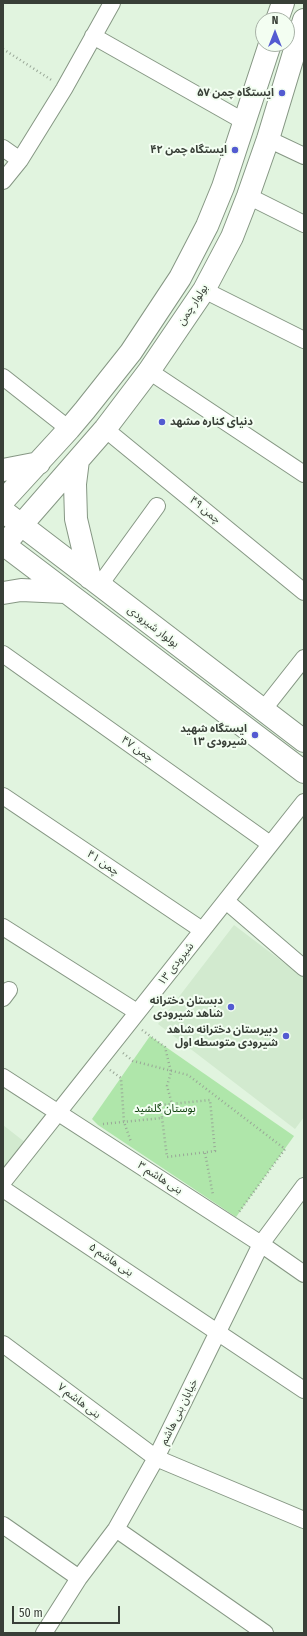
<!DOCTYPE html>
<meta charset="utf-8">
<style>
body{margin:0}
#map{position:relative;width:307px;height:1636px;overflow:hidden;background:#e1f4df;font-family:"Fira Sans Condensed",sans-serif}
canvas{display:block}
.frame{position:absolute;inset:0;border:4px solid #383f37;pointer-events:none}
.north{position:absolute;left:255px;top:12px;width:40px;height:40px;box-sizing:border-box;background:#f3fef2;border:1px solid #a8b2a7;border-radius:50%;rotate:0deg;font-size:11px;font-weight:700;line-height:16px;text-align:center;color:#383f37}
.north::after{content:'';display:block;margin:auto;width:14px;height:18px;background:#535bd1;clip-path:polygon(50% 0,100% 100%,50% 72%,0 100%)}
.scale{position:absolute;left:12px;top:1606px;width:108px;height:18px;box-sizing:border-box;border:2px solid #383f37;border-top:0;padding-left:5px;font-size:12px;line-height:14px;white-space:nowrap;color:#383f37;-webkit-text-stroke:3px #f3fef2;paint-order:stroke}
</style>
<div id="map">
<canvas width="307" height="1636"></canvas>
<div class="frame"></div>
<div class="north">N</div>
<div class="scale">50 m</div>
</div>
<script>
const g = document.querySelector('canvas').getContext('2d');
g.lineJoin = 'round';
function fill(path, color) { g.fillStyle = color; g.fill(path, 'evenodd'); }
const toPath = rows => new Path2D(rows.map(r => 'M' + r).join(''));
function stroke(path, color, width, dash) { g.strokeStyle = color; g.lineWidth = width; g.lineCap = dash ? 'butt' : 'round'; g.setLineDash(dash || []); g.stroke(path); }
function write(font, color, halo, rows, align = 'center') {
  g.font = font + ' "Fira Sans Condensed","Noto Sans Arabic",sans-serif'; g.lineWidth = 4; g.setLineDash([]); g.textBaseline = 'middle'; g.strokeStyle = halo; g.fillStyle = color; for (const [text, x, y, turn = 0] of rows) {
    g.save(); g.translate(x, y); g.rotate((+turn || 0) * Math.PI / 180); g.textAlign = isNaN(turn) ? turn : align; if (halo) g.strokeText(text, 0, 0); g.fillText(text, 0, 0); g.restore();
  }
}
fill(toPath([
 [234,925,304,978,304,1117,295,1129,158,1024],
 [3,1125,26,1143,3,1172]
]), '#d2eacf');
fill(toPath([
 [150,1036,294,1136,236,1217,98,1125,92,1119]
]), '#afe6aa');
const minor = toPath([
 [93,36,245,122],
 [268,139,304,156],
 [3,148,20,160],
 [3,181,20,160,64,89,112,3],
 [248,196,304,224],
 [204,290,304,340],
 [149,371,304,474],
 [3,377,69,429],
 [105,429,304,592],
 [99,586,157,506],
 [3,654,270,844],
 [263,710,304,658],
 [3,796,202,930],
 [226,901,304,968],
 [3,927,137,1012],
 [3,998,9,990],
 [3,1077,261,1244,304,1274],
 [3,1182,304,802],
 [3,1189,304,1390],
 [3,1344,156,1458,304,1520],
 [3,1525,79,1578],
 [116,1529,265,1633],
 [44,1633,79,1578,116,1529,156,1458,261,1244,304,1186]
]);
const secondary = toPath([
 [277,20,283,3],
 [78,460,75,484,76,519,90,578],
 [3,470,39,463],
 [3,501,69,429,85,410,131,352,180,278,207,226,223,187,270,44],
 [3,511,304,741],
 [3,544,304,772],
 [3,546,105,429,149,371,204,290,232,237,248,196,268,139,304,20],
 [3,593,21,590,65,592]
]);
stroke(minor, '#869784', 18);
stroke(secondary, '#869784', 24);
stroke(toPath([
 [3,49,53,81],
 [142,1030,165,1047,171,1072,167,1086,172,1104],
 [123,1053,133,1061,188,1075,285,1149,239,1212],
 [110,1070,121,1078,124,1122,131,1142],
 [103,1124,162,1118,161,1105,210,1100,215,1151,167,1157,162,1118],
 [205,1153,213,1195]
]), '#99a797', 2.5, [1, 3]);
stroke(minor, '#fff', 16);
stroke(secondary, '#fff', 22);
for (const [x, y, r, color] of [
 [282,93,4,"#535bd1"],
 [235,150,4,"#535bd1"],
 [162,422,4,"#535bd1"],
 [255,735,4,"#535bd1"],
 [231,1007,4,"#535bd1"],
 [286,1036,4,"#535bd1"]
]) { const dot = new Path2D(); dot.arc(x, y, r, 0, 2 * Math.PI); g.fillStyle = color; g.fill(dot); stroke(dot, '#f3fef2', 1.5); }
write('bold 11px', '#383f37', '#f3fef2', [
 ["ایستگاه چمن ۵۷",274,93],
 ["ایستگاه چمن ۴۲",227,150],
 ["دنیای کناره مشهد",170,422,"left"],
 ["ایستگاه شهید",247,729],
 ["شیرودی ۱۳",247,742],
 ["دبستان دخترانه",223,1001],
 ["شاهد شیرودی",223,1014],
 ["دبیرستان دخترانه شاهد",278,1030],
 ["شیرودی متوسطه اول",278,1043]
], 'right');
write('11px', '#383f37', '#f3fef2', [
 ["بولوار چمن",193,305,-57],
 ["چمن ۴۹",205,510,39],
 ["بولوار شیرودی",153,627,37],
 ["چمن ۴۷",137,749,35],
 ["چمن ۴۱",103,863,34],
 ["شیرودی ۱۳",176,964,-52],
 ["بنی هاشم ۳",160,1178,33],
 ["بنی هاشم ۵",111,1260,34],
 ["بنی هاشم ۷",79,1401,37],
 ["خیابان بنی هاشم",179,1412,-64]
]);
write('11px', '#124310', '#f3fef2', [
 ["بوستان گلشید",165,1109]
]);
</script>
